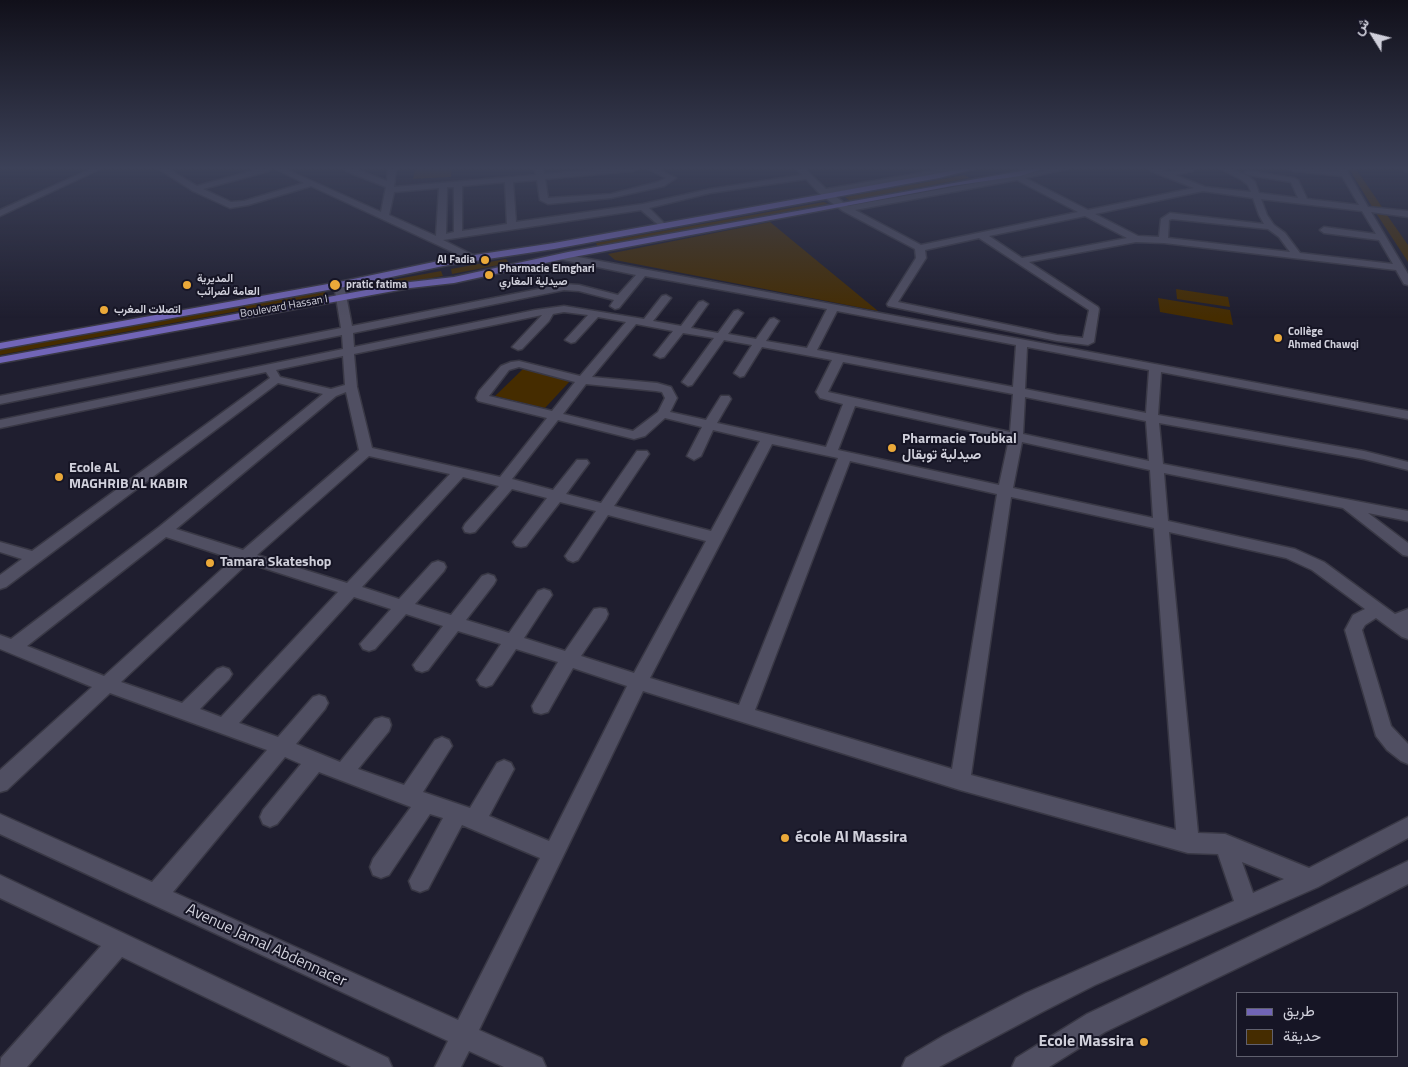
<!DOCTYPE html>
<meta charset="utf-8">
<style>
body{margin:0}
#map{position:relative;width:1408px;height:1067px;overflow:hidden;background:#1f1e2f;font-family:"Titillium Web",Vazirmatn,sans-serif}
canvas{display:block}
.legend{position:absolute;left:1236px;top:992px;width:162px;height:65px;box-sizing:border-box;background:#161525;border:1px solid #60606e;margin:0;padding:6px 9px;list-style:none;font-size:15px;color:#d0d0db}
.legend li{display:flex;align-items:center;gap:10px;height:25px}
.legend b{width:25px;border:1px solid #60606e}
.north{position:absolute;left:1348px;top:10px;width:50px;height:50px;-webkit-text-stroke:4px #161525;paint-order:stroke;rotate:306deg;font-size:14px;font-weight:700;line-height:20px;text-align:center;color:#d0d0db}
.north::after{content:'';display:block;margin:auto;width:18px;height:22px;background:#d0d0db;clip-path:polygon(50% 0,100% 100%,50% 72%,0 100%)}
</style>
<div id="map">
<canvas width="1408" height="1067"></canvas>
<ul class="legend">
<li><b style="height:6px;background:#7165b7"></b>طريق</li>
<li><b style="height:14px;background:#452c00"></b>حديقة</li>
</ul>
<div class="north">ش</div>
</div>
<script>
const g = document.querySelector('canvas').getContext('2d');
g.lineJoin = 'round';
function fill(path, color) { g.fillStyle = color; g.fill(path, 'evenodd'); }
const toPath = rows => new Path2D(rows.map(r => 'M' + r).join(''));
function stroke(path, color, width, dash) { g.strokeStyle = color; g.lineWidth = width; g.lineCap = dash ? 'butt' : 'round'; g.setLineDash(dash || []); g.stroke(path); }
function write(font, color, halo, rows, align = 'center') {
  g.font = font + ' "Titillium Web",Vazirmatn,sans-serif'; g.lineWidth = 4; g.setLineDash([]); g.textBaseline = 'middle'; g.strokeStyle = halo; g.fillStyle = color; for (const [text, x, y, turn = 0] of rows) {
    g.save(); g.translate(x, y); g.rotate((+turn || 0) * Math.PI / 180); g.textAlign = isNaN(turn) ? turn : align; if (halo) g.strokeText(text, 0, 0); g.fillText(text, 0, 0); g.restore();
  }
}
fill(toPath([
 [415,169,452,169,451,177,413,179],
 [1349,169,1356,169,1384,210,1373,208],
 [964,175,970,178,850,201,845,197],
 [824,202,828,204,598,247,596,243],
 [1376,213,1387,215,1408,245,1408,262],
 [770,222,878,311,615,260,608,254],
 [506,259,509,263,452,274,451,269],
 [441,271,443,276,360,291,359,286],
 [1176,289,1228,297,1230,307,1177,299],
 [325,291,325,295,0,355,0,350],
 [1158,298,1230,310,1233,325,1160,312],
 [523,369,571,380,545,408,495,396]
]), '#452c00');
const minor = toPath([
 [91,169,100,169,0,216,0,210,91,169],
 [159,169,168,169,197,186,259,169,270,169,269,171,203,189,231,202,244,201,304,183,276,169,285,169,381,212,386,187,346,171,345,169,355,169,387,181,388,169,396,169,394,187,536,175,535,169,543,169,544,174,611,169,637,169,633,171,545,179,548,198,611,194,658,182,666,178,648,169,657,169,676,178,664,186,611,198,548,204,540,200,537,180,513,182,516,222,643,204,710,189,802,175,797,169,805,169,826,189,944,169,959,169,955,171,831,193,848,206,1053,169,1067,169,1025,178,1088,210,1194,188,1151,171,1150,169,1160,169,1167,172,1194,169,1193,171,1175,175,1205,187,1251,192,1248,185,1242,180,1221,169,1230,169,1248,176,1255,182,1259,193,1298,198,1291,182,1248,175,1244,173,1248,171,1294,178,1298,180,1307,199,1359,205,1342,176,1293,171,1289,169,1339,171,1338,169,1346,169,1368,207,1408,211,1408,217,1371,212,1408,274,1408,285,1404,284,1396,270,1164,243,1136,242,1029,262,1098,307,1099,309,1094,342,1088,345,1057,341,888,306,887,304,916,258,915,249,843,211,820,194,806,179,710,193,649,208,666,225,662,228,641,210,443,240,475,256,477,258,472,261,311,186,248,205,230,208,193,191,159,169],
 [1017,180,1078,212,921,245,855,210,1017,180],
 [505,182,507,224,462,231,462,186,505,182],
 [447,187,454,187,454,232,446,234,447,187],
 [439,188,436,236,389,215,394,192,439,188],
 [1203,191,1253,198,1259,215,1264,224,1170,213,1161,219,1159,237,1138,236,1095,214,1203,191],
 [1261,199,1362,211,1376,234,1324,227,1320,230,1324,233,1379,240,1393,264,1300,253,1285,233,1274,225,1267,215,1261,199],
 [1085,216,1127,238,1022,258,989,236,1085,216],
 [1172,219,1268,229,1279,237,1290,252,1168,238,1169,220,1172,219],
 [979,238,1089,310,1083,338,1057,335,898,302,926,258,925,250,979,238],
 [1403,169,1408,169,1408,172,1405,172,1403,169],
 [562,254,1408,411,1408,419,1161,372,1158,415,1364,451,1408,462,1408,470,1364,459,1159,423,1163,464,1408,511,1408,521,1368,513,1408,543,1408,556,1403,555,1343,508,1164,473,1168,521,1295,549,1324,562,1395,614,1408,609,1408,639,1402,637,1376,618,1365,625,1362,630,1391,726,1408,744,1408,764,1401,761,1387,750,1376,736,1345,630,1353,615,1365,609,1312,570,1286,558,1169,532,1198,833,1225,834,1309,868,1408,817,1408,838,1318,887,1095,985,1044,1011,939,1067,902,1067,906,1058,943,1036,1026,993,1234,901,1218,854,1188,853,960,790,643,691,479,1030,542,1058,546,1067,504,1067,469,1051,461,1067,435,1067,448,1041,0,834,0,814,152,882,267,750,110,693,7,790,0,792,0,770,92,687,0,649,0,635,11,639,159,527,323,394,278,383,6,587,0,589,0,575,22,559,0,552,0,542,32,551,270,378,266,372,0,428,0,420,343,349,342,335,0,404,0,396,341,328,334,285,339,282,344,285,352,326,564,284,579,285,618,295,636,275,559,259,557,257,562,254],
 [645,276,827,309,807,348,766,341,779,321,774,318,770,319,756,339,728,334,743,313,738,310,734,311,718,333,691,328,708,304,703,301,699,302,681,326,653,321,671,298,666,295,662,296,644,319,564,306,535,310,354,347,353,333,564,290,579,291,614,300,610,306,615,309,619,308,645,276],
 [837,311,1016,345,1013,387,817,350,837,311],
 [564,312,588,315,565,340,571,343,575,342,598,317,626,322,580,376,519,361,511,362,501,366,479,391,476,398,478,401,547,418,500,477,372,448,357,387,354,354,542,315,512,347,518,350,522,349,549,321,553,314,564,312],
 [636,324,673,331,654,355,660,358,664,357,683,333,714,338,682,382,688,386,692,385,724,340,752,345,734,373,740,377,744,376,762,347,832,360,816,392,820,398,843,404,826,447,717,423,731,399,729,396,721,396,706,420,670,412,677,398,671,387,657,383,592,377,636,324],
 [1027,347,1149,370,1146,413,1025,389,1027,347],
 [343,356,345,385,331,389,280,377,276,370,343,356],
 [843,362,1013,394,1010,432,828,392,843,362],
 [519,367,575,382,552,411,489,396,509,370,519,367],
 [586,384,656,391,662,392,665,398,658,412,633,431,563,414,586,384],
 [346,392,359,450,243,550,176,529,336,396,346,392],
 [1025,397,1146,421,1149,461,1023,434,1025,397],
 [855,406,1009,439,999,485,838,450,855,406],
 [665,418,702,427,687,456,694,460,701,456,713,430,760,441,711,531,614,506,649,454,647,451,637,451,601,503,566,494,589,463,587,460,577,460,553,490,512,479,558,420,634,439,645,436,665,418],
 [1022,442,1150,470,1153,518,1013,488,1022,442],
 [772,444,838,458,739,705,650,678,772,444],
 [369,456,450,474,347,583,257,555,369,456],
 [850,461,997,494,952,769,755,710,850,461],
 [463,477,499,486,465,524,463,528,465,532,470,533,475,532,512,489,547,498,513,542,516,546,521,547,526,546,560,502,596,511,565,556,568,560,573,562,578,560,608,515,706,541,634,673,581,656,606,619,608,614,606,609,600,608,594,609,565,651,524,638,552,595,550,591,544,589,538,591,509,633,466,620,494,584,496,580,494,576,488,574,482,576,451,615,415,604,444,571,446,567,444,563,438,561,432,563,399,599,362,587,463,477],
 [1011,497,1154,528,1176,830,971,775,1011,497],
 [166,537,233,559,104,676,27,646,166,537],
 [248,563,338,592,221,717,200,709,229,679,232,674,229,669,223,667,217,669,182,703,121,682,248,563],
 [354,597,391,609,360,644,363,649,369,651,375,649,406,614,443,626,413,665,416,670,422,672,428,670,458,631,501,644,477,680,480,685,486,687,492,685,516,649,558,662,532,706,534,712,541,714,548,712,573,668,627,686,549,841,489,816,514,769,511,763,504,760,497,763,470,808,423,792,452,746,449,740,442,737,435,740,404,785,358,769,389,731,391,725,389,719,382,717,375,719,340,762,296,744,325,709,328,703,325,697,319,695,313,697,278,737,239,723,354,597],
 [285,757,301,764,263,810,260,817,263,824,270,827,277,824,319,772,411,807,373,859,370,867,373,875,381,878,389,875,430,814,443,818,409,881,412,889,420,892,428,889,462,825,540,858,458,1020,173,892,285,757],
 [1242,862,1284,879,1253,893,1242,862],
 [1408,861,1408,884,1360,909,1105,1032,1049,1067,1012,1067,1016,1058,1087,1014,1408,861],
 [0,875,388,1058,392,1067,351,1067,122,957,27,1067,0,1067,1,1058,101,946,0,898,0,875]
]);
const major = toPath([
 [962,169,974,169,939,178,554,249,448,265,339,288,0,349,0,343,339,282,448,259,554,243,962,169],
 [1032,169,1043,169,1020,176,952,186,568,258,454,283,410,288,0,363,0,357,410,282,454,277,568,252,1032,169]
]);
stroke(minor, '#393845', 3);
stroke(major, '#393845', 3);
fill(minor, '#504f62');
fill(major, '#7165b7');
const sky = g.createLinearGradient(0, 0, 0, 318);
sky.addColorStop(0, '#11101a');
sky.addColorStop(0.53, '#3c4158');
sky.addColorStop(1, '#3c415800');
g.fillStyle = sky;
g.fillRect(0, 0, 1408, 318);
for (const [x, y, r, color] of [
 [485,260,5,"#eba939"],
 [489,275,5,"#eba939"],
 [187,285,5,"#eba939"],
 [335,285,6,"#eba939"],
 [104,310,5,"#eba939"],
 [1278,338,5,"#eba939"],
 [892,448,5,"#eba939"],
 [59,477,5,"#eba939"],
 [210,563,5,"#eba939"],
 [785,838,5,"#eba939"],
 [1144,1042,5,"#eba939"]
]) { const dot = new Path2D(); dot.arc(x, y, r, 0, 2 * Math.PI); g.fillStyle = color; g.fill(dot); stroke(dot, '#161525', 2); }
write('bold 11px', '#d0d0db', '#161525', [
 ["Al Fadia",475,260,"right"],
 ["Pharmacie Elmghari",499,269],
 ["صيدلية المغاري",499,282],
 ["المديرية",197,279],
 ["العامة لضرائب",197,292],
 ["pratic fatima",346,285],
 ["اتصلات المغرب",114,310],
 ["Collège",1288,332],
 ["Ahmed Chawqi",1288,345]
], 'left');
write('11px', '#d0d0db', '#161525', [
 ["Boulevard Hassan I",284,307,-10]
]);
write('bold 14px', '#d0d0db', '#161525', [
 ["Pharmacie Toubkal",902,440],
 ["صيدلية توبقال",902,456],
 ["Ecole AL",69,469],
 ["MAGHRIB AL KABIR",69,485],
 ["Tamara Skateshop",220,563]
], 'left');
write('bold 16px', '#d0d0db', '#161525', [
 ["école Al Massira",795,838],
 ["Ecole Massira",1134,1042,"right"]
], 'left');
write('16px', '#d0d0db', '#161525', [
 ["Avenue Jamal Abdennacer",266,946,25]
]);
</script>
